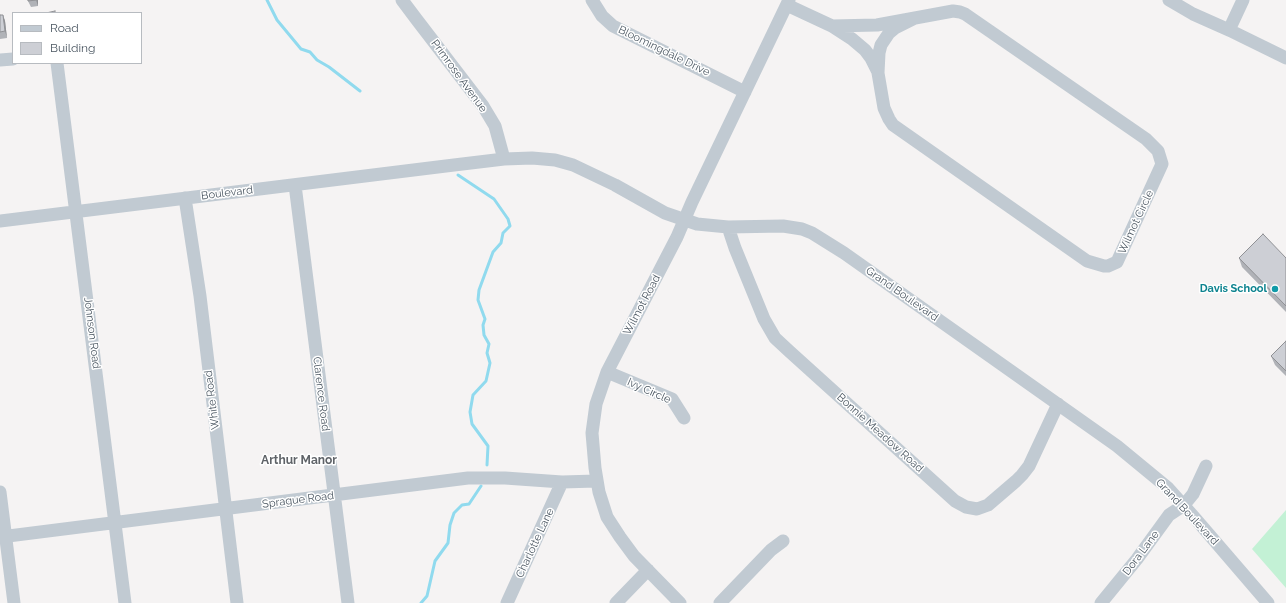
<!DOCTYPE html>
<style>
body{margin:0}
#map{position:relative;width:1286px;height:603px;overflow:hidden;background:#f5f3f3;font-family:Raleway,sans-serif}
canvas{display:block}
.legend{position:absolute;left:12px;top:12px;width:130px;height:52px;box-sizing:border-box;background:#fff;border:1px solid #b7bbc0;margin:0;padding:5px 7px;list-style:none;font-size:12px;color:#4a5661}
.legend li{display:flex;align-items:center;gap:8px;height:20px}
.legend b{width:20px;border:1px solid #b7bbc0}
</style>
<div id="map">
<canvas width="1286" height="603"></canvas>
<ul class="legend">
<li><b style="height:5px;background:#c1cad2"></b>Road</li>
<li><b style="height:11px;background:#cdcfd5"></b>Building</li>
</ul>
</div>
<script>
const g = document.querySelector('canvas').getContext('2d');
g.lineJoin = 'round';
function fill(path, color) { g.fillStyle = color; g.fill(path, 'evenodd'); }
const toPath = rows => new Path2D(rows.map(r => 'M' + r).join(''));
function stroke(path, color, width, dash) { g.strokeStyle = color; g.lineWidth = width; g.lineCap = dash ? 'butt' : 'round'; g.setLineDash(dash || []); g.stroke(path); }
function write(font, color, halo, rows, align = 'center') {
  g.font = font + ' Raleway,sans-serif'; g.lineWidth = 3; g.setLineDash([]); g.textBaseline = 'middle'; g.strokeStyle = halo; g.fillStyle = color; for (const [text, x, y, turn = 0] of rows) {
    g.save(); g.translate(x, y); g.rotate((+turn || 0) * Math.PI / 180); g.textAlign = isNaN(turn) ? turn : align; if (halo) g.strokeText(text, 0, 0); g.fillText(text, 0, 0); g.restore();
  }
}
fill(toPath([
 [1286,510,1286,588,1252,549]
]), '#c3f1d5');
stroke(toPath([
 [267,0,277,20,301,49,310,52,317,60,329,67,360,91],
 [458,175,494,199,508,219,510,226,503,233,501,243,493,252,479,290,478,300,485,319,483,325,484,335,489,344,487,353,490,363,486,381,473,395,470,412,472,424,488,446,487,465],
 [421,603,427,596,435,561,448,543,450,525,454,513,462,505,469,504,481,486]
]), '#90daee', 3);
stroke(toPath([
 [402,0,417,20,483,106,495,126,504,159],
 [592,0,602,16,613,26,745,92],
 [1169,0,1193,14,1229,30,1286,58],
 [787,5,832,26,852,39,865,50,871,58,877,70],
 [832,26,877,25,953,11,960,12,965,14,1146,139,1158,151,1162,164,1117,262,1108,266,1104,266,1087,261,893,125,889,119,884,108,878,73,879,53,881,45,889,33,895,28,913,19],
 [1229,30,1243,0],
 [0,60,13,59],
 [57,63,125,603],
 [295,185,348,603],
 [185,198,200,296,237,603],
 [0,221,454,165,504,159,532,158,555,160,573,165,615,185,665,213,697,224,728,227,783,226,802,229,812,233,844,253,1117,446,1168,488,1194,517,1268,603],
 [728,227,735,248,764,319,775,338,789,351,955,501,966,507,977,509,988,505,1016,481,1022,475,1029,466,1058,404],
 [607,372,672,399,684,418],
 [0,492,14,603],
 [0,537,468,478,505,478,562,482,596,481],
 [507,603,562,482],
 [616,603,648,570],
 [680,603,634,556,620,537,607,517,599,492,595,468,592,433,596,404,607,372,677,237,692,202,789,0],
 [720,603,771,550,783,541],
 [1101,603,1137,559,1169,515,1184,505,1193,494,1206,466]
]), '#c1cad2', 13);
fill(toPath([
 [38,0,38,6,31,7,28,1],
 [0,15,3,15,5,21,7,38,0,39],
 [1239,258,1286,258,1286,312,1242,267],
 [1286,341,1286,376,1275,365,1271,356]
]), '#b0b2b7');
fill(toPath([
 [36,0,38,0,38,6],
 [3,15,5,21,7,38,5,31]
]), '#909195');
const building = toPath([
 [28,0,36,0,28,1,28,0],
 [55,11,55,13,46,13,55,11],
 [0,15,3,15,5,31,0,32,0,15],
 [1263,234,1286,258,1286,306,1239,258,1263,234],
 [1286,341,1286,371,1271,356,1286,341]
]);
fill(building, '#cdcfd5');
stroke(building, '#909195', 1);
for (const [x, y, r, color] of [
 [1275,289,4,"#0f9aa8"]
]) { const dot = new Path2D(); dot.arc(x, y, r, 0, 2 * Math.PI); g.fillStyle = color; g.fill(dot); stroke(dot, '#fff', 1.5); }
write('11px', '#4a5661', '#fff', [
 ["Bloomingdale Drive",664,51,26],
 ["Primrose Avenue",459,76,54],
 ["Boulevard",227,193,-7],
 ["Wilmot Circle",1136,222,-65],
 ["Grand Boulevard",902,294,35],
 ["Wilmot Road",642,305,-62],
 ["Johnson Road",92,333,83],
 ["Ivy Circle",649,391,24],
 ["Clarence Road",321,394,83],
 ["White Road",212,400,-97],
 ["Bonnie Meadow Road",880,433,42],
 ["Sprague Road",298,500,-7],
 ["Grand Boulevard",1187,512,47],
 ["Charlotte Lane",535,543,-65],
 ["Dora Lane",1141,553,-53]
]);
write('bold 11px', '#0d838f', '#fff', [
 ["Davis School",1267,289]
], 'right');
write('bold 12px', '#5f6368', '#fff', [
 ["Arthur Manor",299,460]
]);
</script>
